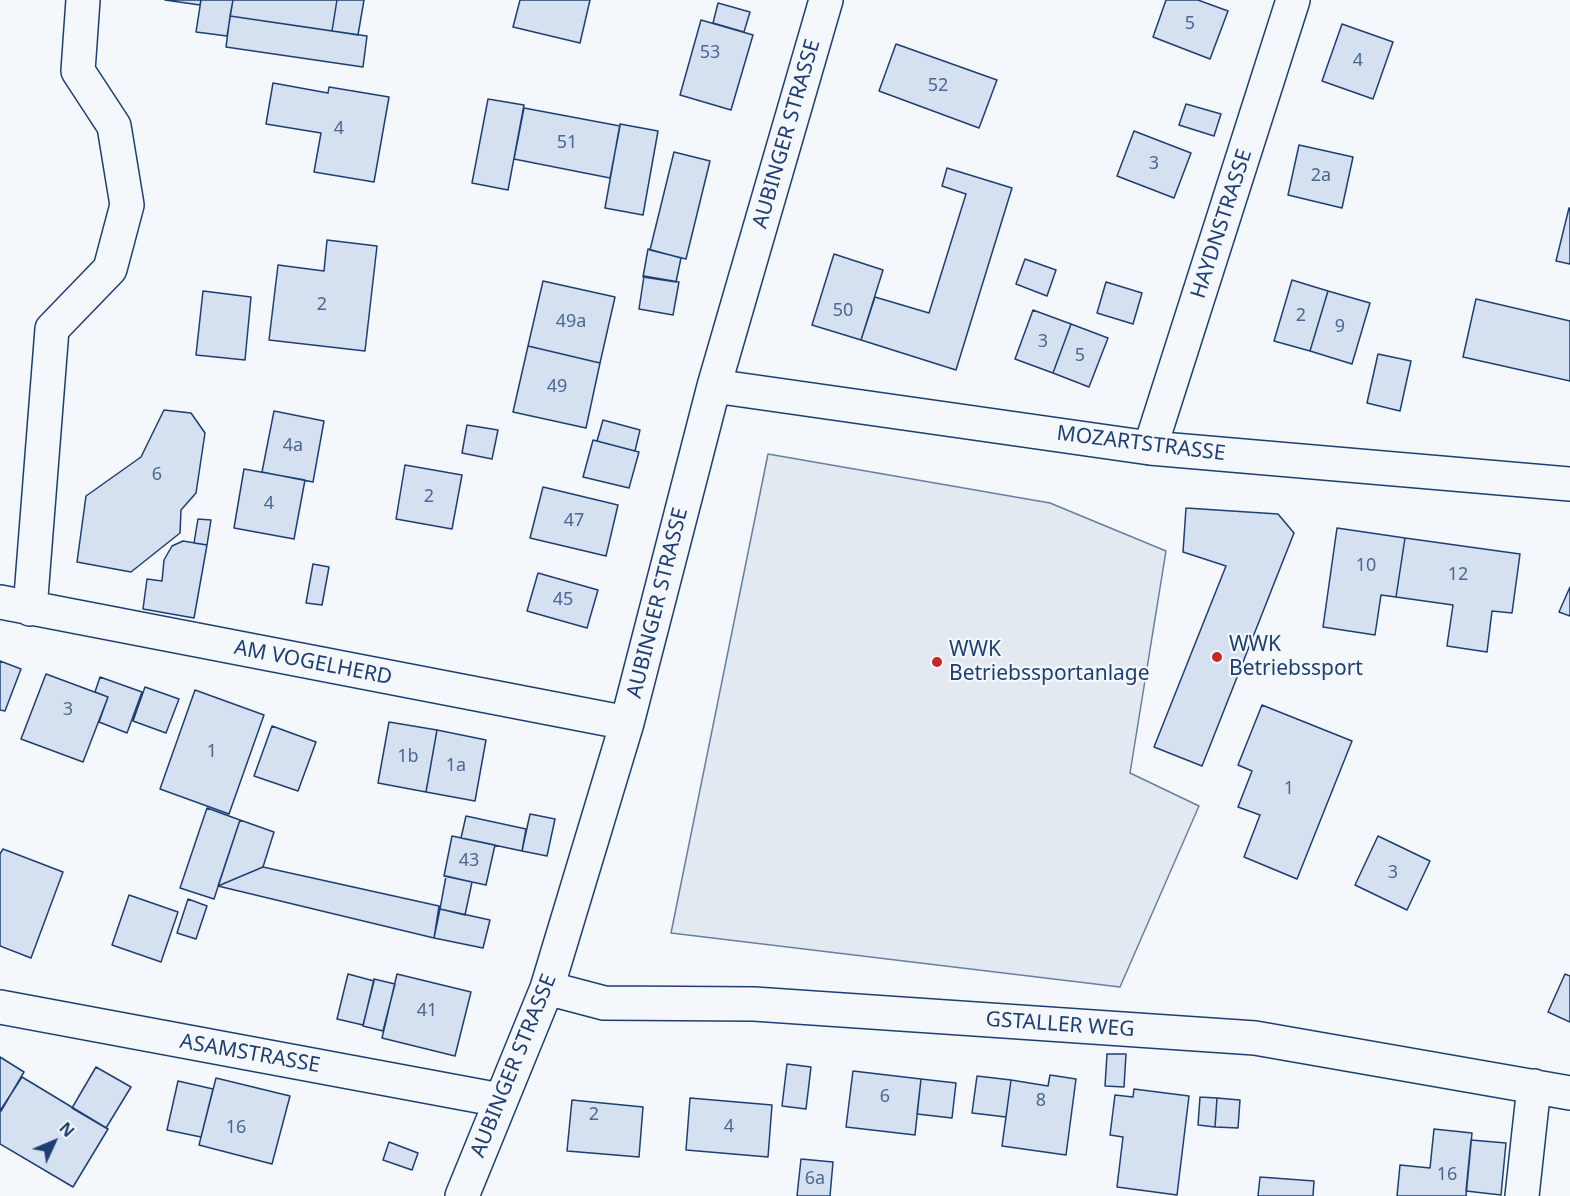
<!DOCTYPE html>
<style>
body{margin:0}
#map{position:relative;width:1570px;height:1196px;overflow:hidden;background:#f4f7fb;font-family:"Noto Sans",sans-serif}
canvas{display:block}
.north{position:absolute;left:24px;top:1112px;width:60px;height:60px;-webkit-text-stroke:4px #f4f7fb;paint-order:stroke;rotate:46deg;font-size:16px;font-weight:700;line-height:24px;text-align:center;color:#1d3f73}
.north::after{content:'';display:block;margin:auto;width:21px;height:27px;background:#1d3f73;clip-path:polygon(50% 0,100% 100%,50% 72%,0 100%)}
</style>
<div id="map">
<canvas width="1570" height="1196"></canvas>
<div class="north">N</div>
</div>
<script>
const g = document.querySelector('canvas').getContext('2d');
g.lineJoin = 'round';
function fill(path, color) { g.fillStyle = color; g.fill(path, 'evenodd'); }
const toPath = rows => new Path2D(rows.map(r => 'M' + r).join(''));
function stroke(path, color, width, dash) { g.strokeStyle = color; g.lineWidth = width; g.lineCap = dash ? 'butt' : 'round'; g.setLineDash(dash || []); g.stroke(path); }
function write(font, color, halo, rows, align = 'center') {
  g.font = font + ' "Noto Sans",sans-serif'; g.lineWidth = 4.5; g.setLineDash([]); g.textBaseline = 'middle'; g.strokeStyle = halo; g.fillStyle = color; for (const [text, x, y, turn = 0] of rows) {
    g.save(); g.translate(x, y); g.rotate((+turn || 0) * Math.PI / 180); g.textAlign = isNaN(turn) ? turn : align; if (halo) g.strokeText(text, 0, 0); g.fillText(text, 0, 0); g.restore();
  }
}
const green = toPath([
 [768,454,1050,503,1166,551,1130,773,1199,806,1120,987,671,933,768,454]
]);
fill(green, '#e3e9f0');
stroke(green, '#687fa3', 1.5);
const building = toPath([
 [165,0,201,0,200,5,165,0],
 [201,0,233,0,227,36,196,32,201,0],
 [233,0,337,0,332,31,230,16,233,0],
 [337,0,364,0,358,35,332,31,337,0],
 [520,0,590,0,580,43,513,27,520,0],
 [1166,0,1198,0,1228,11,1210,59,1153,37,1166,0],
 [718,3,750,12,744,32,713,23,718,3],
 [230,16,367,36,363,67,226,47,230,16],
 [701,20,753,35,731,110,680,95,701,20],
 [1342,24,1393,42,1373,99,1322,81,1342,24],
 [896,44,997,80,979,128,879,91,896,44],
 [273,83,328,93,329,87,389,97,374,182,314,172,321,133,266,124,273,83],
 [488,99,524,105,508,190,472,183,488,99],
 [1186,104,1221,114,1214,136,1179,125,1186,104],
 [524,108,620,126,610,178,514,159,524,108],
 [620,124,658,131,643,215,605,208,620,124],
 [1134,131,1191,153,1174,198,1117,176,1134,131],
 [1299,145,1353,157,1342,208,1288,195,1299,145],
 [674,152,710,161,686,259,650,250,674,152],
 [947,168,1012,188,956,370,861,340,875,297,929,313,966,194,942,186,947,168],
 [1569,208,1570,208,1570,264,1556,261,1569,208],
 [327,240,377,246,365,351,269,340,278,265,324,271,327,240],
 [648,249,681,258,676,282,643,277,648,249],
 [834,254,883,270,861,340,812,325,834,254],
 [1025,259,1056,270,1047,296,1016,284,1025,259],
 [644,276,679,282,673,315,639,309,644,276],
 [1292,280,1328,291,1310,351,1274,341,1292,280],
 [543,281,615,297,600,363,528,346,543,281],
 [1106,282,1142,293,1133,324,1097,313,1106,282],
 [203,291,251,297,245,360,196,355,203,291],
 [1328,291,1370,303,1352,364,1310,351,1328,291],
 [1476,299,1570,321,1570,381,1463,357,1476,299],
 [1033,310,1071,324,1053,373,1015,359,1033,310],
 [1071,324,1108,338,1089,387,1053,373,1071,324],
 [528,346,600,363,586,428,513,412,528,346],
 [1378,354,1411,361,1400,411,1367,403,1378,354],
 [164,410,191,413,205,433,196,493,181,510,180,533,131,572,77,562,86,496,141,457,164,410],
 [274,411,324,421,313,482,262,472,274,411],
 [603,420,640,430,635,451,597,441,603,420],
 [467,425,498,430,492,459,462,453,467,425],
 [593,440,639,452,629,488,583,477,593,440],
 [405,465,462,475,452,529,396,519,405,465],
 [244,469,305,480,294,539,234,528,244,469],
 [543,487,618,505,606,556,530,538,543,487],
 [1186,508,1278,514,1294,533,1202,766,1154,747,1226,566,1183,552,1186,508],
 [198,519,211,520,207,545,194,543,198,519],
 [1337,528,1405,538,1396,597,1381,595,1375,635,1323,627,1337,528],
 [1405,538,1520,554,1512,613,1492,611,1487,652,1447,646,1453,605,1396,597,1405,538],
 [183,541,207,545,194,618,143,609,147,579,162,581,164,560,172,546,183,541],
 [313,564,329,567,322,605,306,603,313,564],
 [538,573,598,590,587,628,527,611,538,573],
 [1570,587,1570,616,1559,612,1570,587],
 [0,661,21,669,5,711,0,710,0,661],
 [46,674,108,697,83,762,21,739,46,674],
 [100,677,142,692,127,733,99,722,108,697,95,692,100,677],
 [145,687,179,699,166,733,133,721,145,687],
 [195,690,264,715,229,814,160,789,195,690],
 [1262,705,1352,741,1297,879,1244,857,1260,815,1238,807,1252,771,1238,765,1262,705],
 [389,722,437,730,426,792,378,783,389,722],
 [272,726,316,742,298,791,254,776,272,726],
 [437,730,486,740,475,801,426,792,437,730],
 [207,808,240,820,214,899,180,888,207,808],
 [530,814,555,819,547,856,522,851,530,814],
 [466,816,526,829,522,851,461,838,466,816],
 [240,820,274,832,263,867,218,886,240,820],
 [452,836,495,845,486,885,444,876,452,836],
 [1378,836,1430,861,1407,910,1355,885,1378,836],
 [3,849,63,872,31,958,0,946,0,854,3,849],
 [263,867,439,906,434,938,218,886,263,867],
 [446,876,472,882,465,915,440,909,446,876],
 [129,895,178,912,161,962,112,945,129,895],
 [188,899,207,906,196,939,177,933,188,899],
 [440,909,490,920,483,948,434,938,440,909],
 [348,974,374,981,363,1025,337,1019,348,974],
 [397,974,471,992,455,1056,382,1038,397,974],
 [1565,974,1570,976,1570,1022,1548,1012,1565,974],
 [374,979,395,984,383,1031,363,1026,374,979],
 [1107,1054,1126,1054,1124,1087,1105,1086,1107,1054],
 [0,1057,24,1072,1,1111,0,1110,0,1057],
 [787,1064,811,1067,806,1109,782,1106,787,1064],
 [96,1067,131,1087,106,1128,72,1108,96,1067],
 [853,1071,921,1079,915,1135,846,1127,853,1071],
 [1050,1075,1076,1079,1066,1155,1002,1146,1011,1080,1048,1086,1050,1075],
 [977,1076,1011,1080,1006,1117,972,1113,977,1076],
 [22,1077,108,1129,73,1187,0,1144,0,1111,22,1077],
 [216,1078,290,1096,272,1164,199,1145,216,1078],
 [921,1079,956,1083,952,1118,917,1114,921,1079],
 [178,1081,213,1089,201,1137,167,1130,178,1081],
 [1134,1089,1189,1096,1177,1195,1117,1187,1123,1137,1110,1135,1115,1095,1133,1097,1134,1089],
 [1200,1097,1217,1098,1215,1127,1198,1125,1200,1097],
 [690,1098,772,1105,768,1157,686,1150,690,1098],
 [1217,1098,1240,1100,1238,1128,1215,1127,1217,1098],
 [572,1100,643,1107,639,1157,567,1151,572,1100],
 [1434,1129,1472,1133,1466,1196,1397,1196,1400,1165,1430,1168,1434,1129],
 [1471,1140,1506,1143,1501,1195,1466,1191,1471,1140],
 [389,1142,418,1153,412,1170,383,1160,389,1142],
 [801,1159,833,1162,830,1196,797,1196,801,1159],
 [1260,1177,1314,1181,1313,1196,1258,1196,1260,1177]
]);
fill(building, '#d5e0f0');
stroke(building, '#1d3f73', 1.5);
const minor = toPath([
 [714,386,1150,448,1570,484],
 [1150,448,1293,0],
 [0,602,627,723],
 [30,609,52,329,110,269,127,205,114,126,78,71,83,0],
 [547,988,604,1003,754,1004,1255,1038,1570,1093],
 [0,1007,500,1100],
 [462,1196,547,988,627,723,714,386,826,0],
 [1522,1196,1534,1086]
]);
stroke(minor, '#1d3f73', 36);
stroke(minor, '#f4f7fb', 33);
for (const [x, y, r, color] of [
 [1217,657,6,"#c62828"],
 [937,662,6,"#c62828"]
]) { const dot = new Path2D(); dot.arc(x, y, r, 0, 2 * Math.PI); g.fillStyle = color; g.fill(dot); stroke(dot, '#f4f7fb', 2); }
write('18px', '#4b6792', null, [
 ["5",1190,24],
 ["53",710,53],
 ["4",1358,61],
 ["52",938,86],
 ["4",339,129],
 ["51",567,143],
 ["3",1154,164],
 ["2a",1321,176],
 ["2",322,305],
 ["50",843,311],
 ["2",1301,316],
 ["49a",571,322],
 ["9",1340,327],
 ["3",1043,342],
 ["5",1080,356],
 ["49",557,387],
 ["4a",293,446],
 ["6",157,475],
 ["2",429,497],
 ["4",269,504],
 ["47",574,521],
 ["10",1366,566],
 ["12",1458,575],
 ["45",563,600],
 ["3",68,710],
 ["1",212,752],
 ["1b",408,757],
 ["1a",456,766],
 ["1",1289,789],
 ["43",469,861],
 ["3",1393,873],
 ["41",427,1011],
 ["6",885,1097],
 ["8",1041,1101],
 ["2",594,1115],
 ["4",729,1127],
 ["16",236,1128],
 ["16",1447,1175],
 ["6a",815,1179]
]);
write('21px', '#1d3f73', '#f4f7fb', [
 ["AUBINGER STRASSE",787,134,-74],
 ["HAYDNSTRASSE",1222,224,-72],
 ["MOZARTSTRASSE",1141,444,7],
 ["AUBINGER STRASSE",658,603,-76],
 ["AM VOGELHERD",313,663,11],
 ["GSTALLER WEG",1060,1025,4],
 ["ASAMSTRASSE",250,1054,10],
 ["AUBINGER STRASSE",514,1066,-68]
]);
write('21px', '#1d3f73', '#f4f7fb', [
 ["WWK",1229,645],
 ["Betriebssport",1229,669],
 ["WWK",949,650],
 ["Betriebssportanlage",949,674]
], 'left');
</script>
